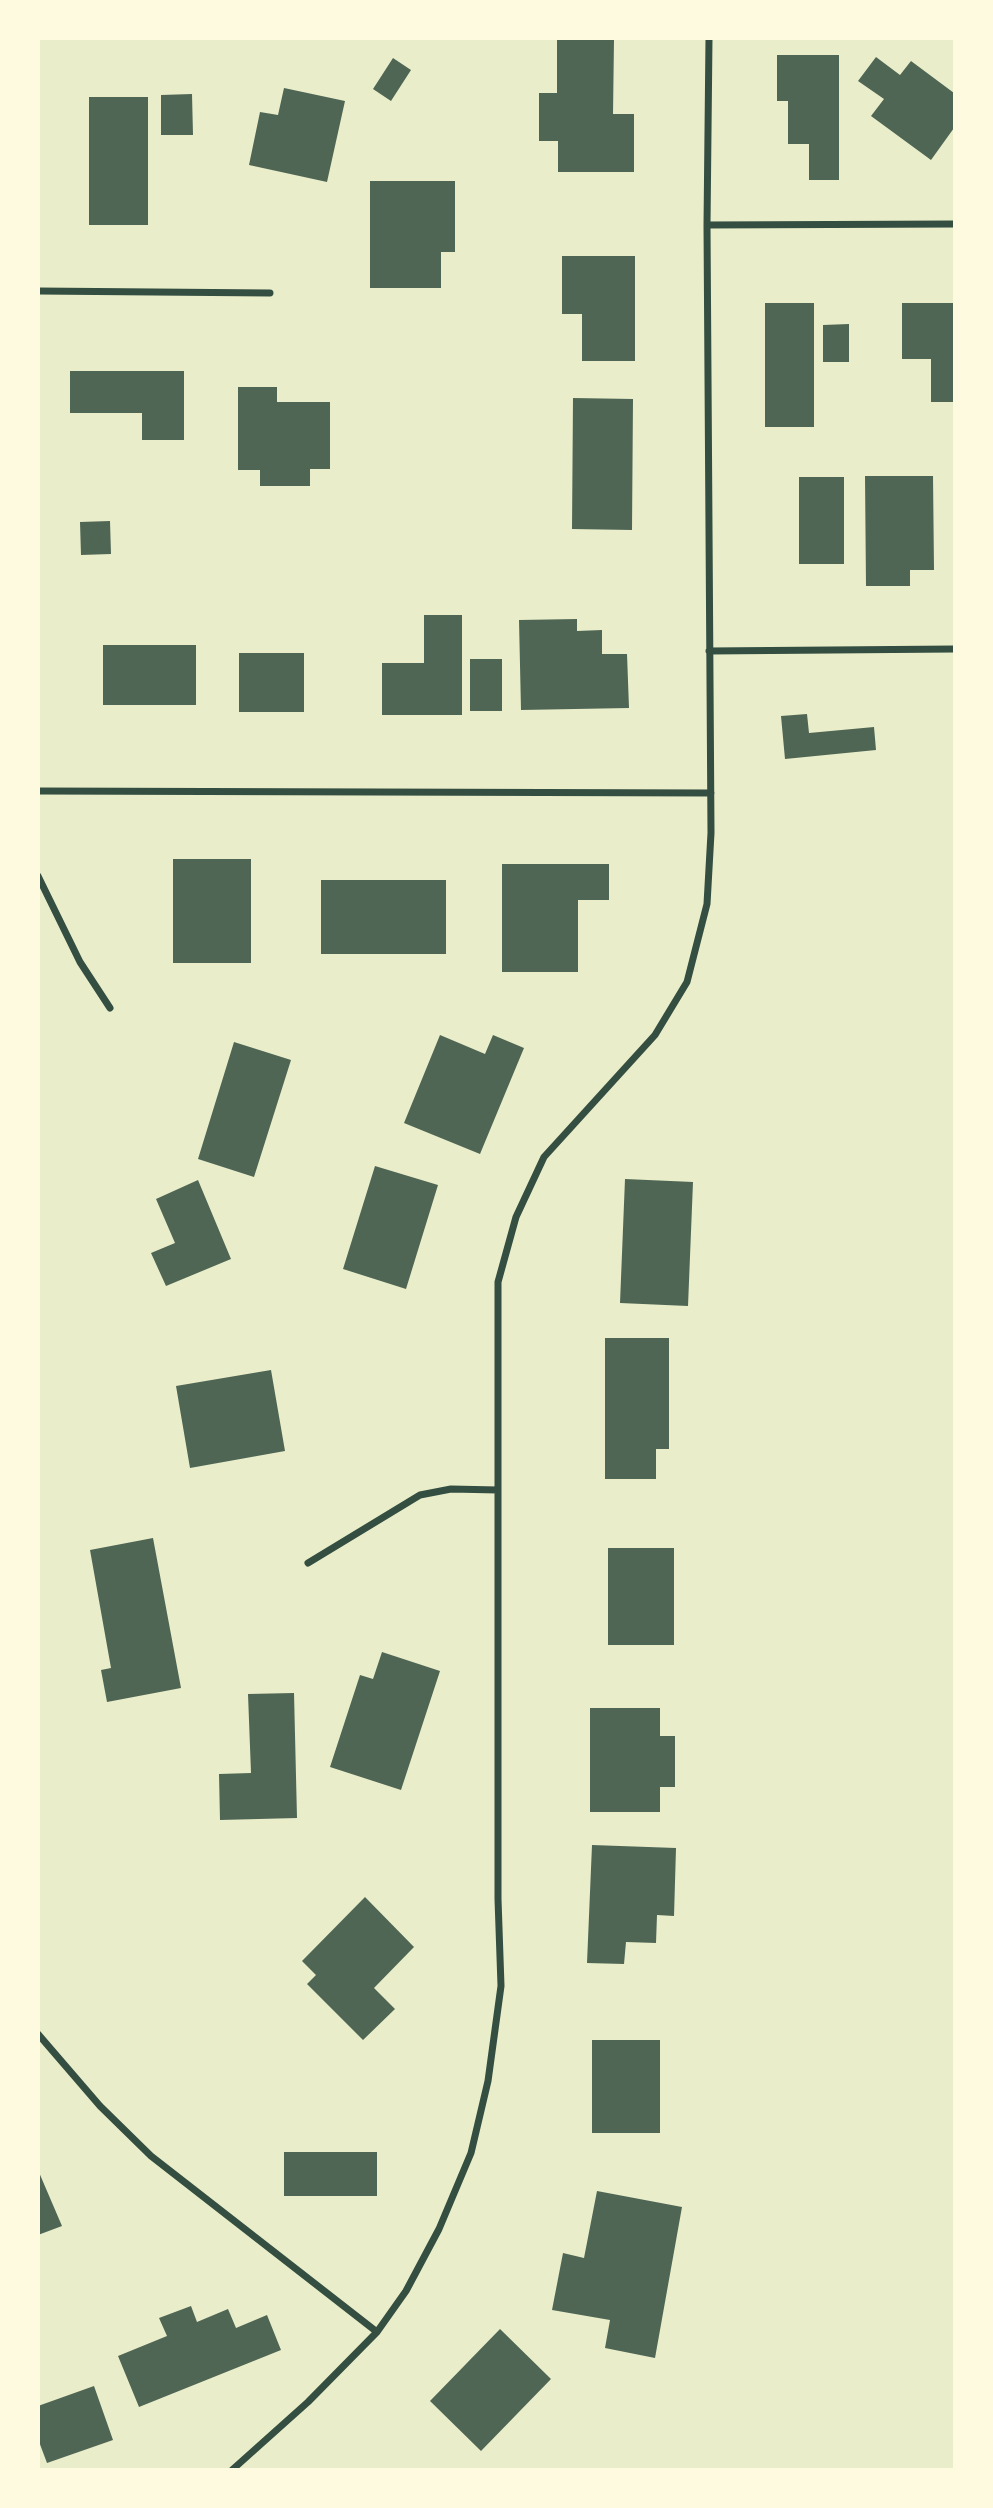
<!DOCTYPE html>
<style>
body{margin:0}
#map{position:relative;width:993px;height:2508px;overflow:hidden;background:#e9edc9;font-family:"Fira Sans",sans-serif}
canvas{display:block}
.frame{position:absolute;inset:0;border:40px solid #fefae0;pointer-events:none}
</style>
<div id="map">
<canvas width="993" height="2508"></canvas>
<div class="frame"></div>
</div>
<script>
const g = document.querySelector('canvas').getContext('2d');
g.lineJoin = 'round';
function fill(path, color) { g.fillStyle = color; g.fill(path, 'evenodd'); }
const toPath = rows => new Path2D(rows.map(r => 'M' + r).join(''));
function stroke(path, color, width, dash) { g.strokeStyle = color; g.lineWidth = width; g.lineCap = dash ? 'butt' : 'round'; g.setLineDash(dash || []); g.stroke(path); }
fill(toPath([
 [557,39,614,39,613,114,634,114,634,172,558,172,558,141,539,141,539,93,557,93],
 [777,55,839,55,839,180,809,180,809,144,788,144,788,101,777,101],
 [876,57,900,75,911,61,954,93,954,128,931,160,871,116,884,99,858,81],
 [393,58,411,70,391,101,373,89],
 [284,88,345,101,327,182,249,165,260,112,278,115],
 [192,94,193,135,161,135,161,95],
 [89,97,148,97,148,225,89,225],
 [370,181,455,181,455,252,441,252,441,288,370,288],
 [562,256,635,256,635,361,582,361,582,314,562,314],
 [765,303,814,303,814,427,765,427],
 [902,303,954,303,954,402,931,402,931,359,902,359],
 [849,324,849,362,823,362,823,325],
 [70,371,184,371,184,440,142,440,142,413,70,413],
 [238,387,277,387,277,402,330,402,330,469,310,469,310,486,260,486,260,470,238,470],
 [573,398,633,399,632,530,572,529],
 [865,476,933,476,934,570,910,570,910,586,866,586],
 [799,477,844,477,844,564,799,564],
 [110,521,111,554,81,555,80,522],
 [424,615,462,615,462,715,382,715,382,663,424,663],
 [577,619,577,631,602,630,602,654,627,654,629,708,521,710,519,620],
 [103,645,196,645,196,705,103,705],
 [239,653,304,653,304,712,239,712],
 [470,659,502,659,502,711,470,711],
 [807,714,809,733,874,727,876,750,785,759,781,716],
 [173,859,251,859,251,963,173,963],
 [502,864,609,864,609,900,578,900,578,972,502,972],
 [321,880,446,880,446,954,321,954],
 [440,1035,485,1054,493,1035,524,1048,480,1154,404,1123],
 [234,1042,291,1060,254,1177,198,1159],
 [375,1166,438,1185,406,1289,343,1269],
 [625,1179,693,1182,688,1306,620,1303],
 [198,1180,231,1259,166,1286,151,1253,175,1243,156,1199],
 [605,1338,669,1338,669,1449,656,1449,656,1479,605,1479],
 [271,1370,285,1451,190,1468,176,1386],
 [153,1538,181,1688,107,1702,101,1670,111,1668,90,1550],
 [608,1548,674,1548,674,1645,608,1645],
 [382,1652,440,1671,401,1790,330,1767,360,1675,373,1679],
 [294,1693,297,1818,220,1820,219,1774,251,1773,248,1694],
 [590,1708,660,1708,660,1736,675,1736,675,1787,660,1787,660,1812,590,1812],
 [592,1845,676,1848,674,1916,657,1915,656,1943,626,1942,624,1964,587,1963],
 [365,1897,414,1947,374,1988,395,2009,363,2040,307,1984,316,1975,302,1961],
 [592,2040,660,2040,660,2133,592,2133],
 [284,2152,377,2152,377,2196,284,2196],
 [38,2170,62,2226,38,2235],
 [597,2191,682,2207,655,2358,605,2348,610,2320,552,2310,563,2253,584,2258],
 [191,2306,197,2322,228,2309,236,2328,267,2315,281,2350,139,2407,118,2356,167,2336,159,2318],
 [500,2329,551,2379,481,2451,430,2401],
 [94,2386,113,2440,47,2463,38,2439,38,2406]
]), '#4f6655');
stroke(toPath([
 [707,225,954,224],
 [38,291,270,293],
 [709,651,954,649],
 [38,791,711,793],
 [38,876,80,962,110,1008],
 [308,1563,420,1495,451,1489,498,1490],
 [38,2034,100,2106,151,2156,377,2332],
 [232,2470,308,2402,377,2332,406,2291,439,2229,471,2153,488,2081,501,1986,498,1899,498,1282,516,1217,544,1157,655,1035,687,982,707,904,711,833,707,225,709,38]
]), '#344e41', 7);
</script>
